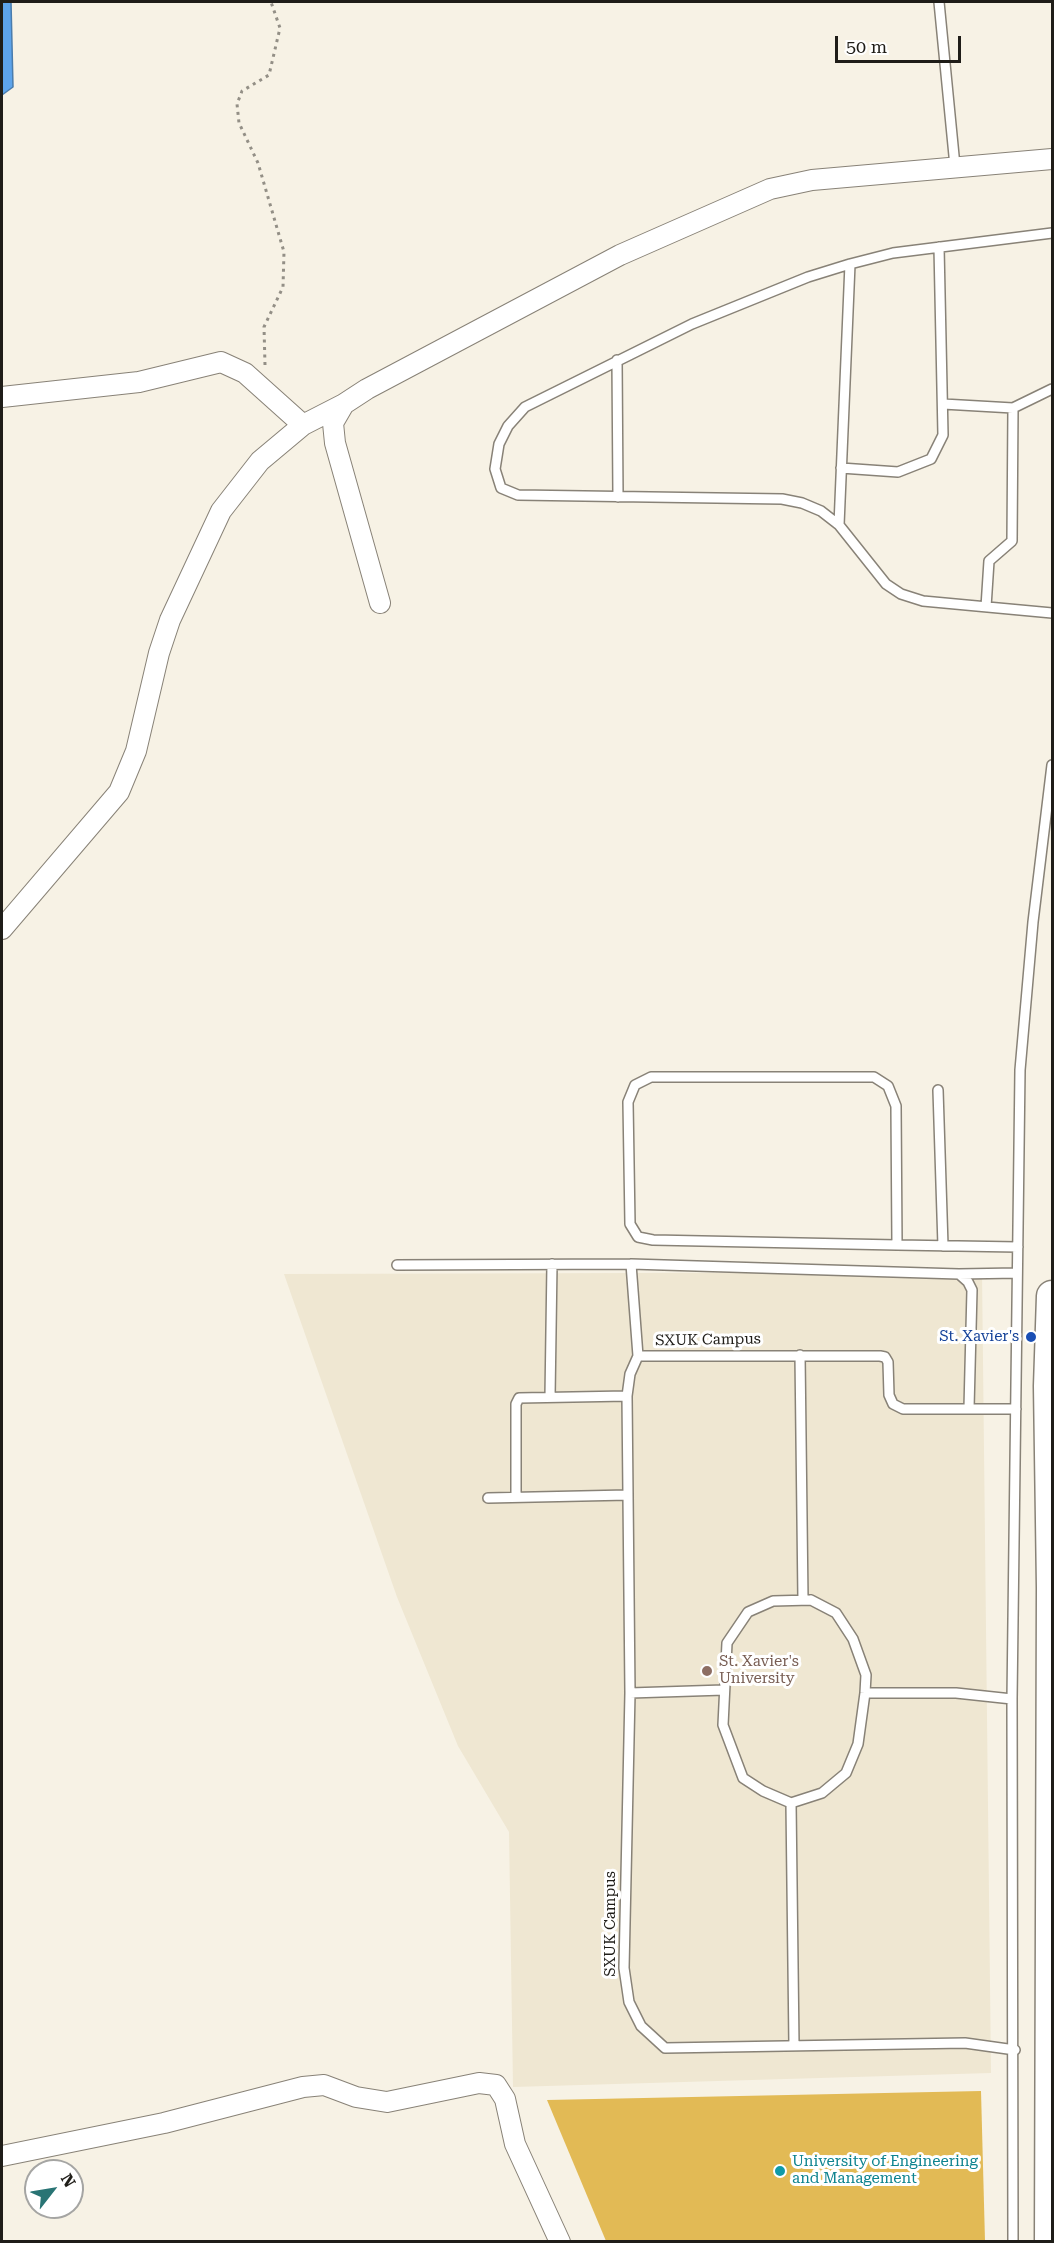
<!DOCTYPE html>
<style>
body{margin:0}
#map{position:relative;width:1054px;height:2243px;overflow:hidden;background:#f7f2e5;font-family:"Roboto Serif",serif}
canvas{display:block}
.frame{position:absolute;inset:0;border:3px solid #1f1d18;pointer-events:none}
.north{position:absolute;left:24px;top:2159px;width:60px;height:60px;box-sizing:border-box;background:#fff;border:2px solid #a5a5a3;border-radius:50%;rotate:59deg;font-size:16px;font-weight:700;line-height:24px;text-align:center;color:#1f1d18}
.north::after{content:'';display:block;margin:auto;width:21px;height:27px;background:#297474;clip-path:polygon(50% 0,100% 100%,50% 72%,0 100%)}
.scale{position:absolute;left:835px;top:36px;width:126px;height:27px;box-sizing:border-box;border:3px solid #1f1d18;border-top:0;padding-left:8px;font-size:18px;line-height:21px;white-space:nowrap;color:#1f1d18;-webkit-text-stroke:4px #fff;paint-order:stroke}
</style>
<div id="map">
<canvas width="1054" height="2243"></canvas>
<div class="frame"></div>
<div class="north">N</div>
<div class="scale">50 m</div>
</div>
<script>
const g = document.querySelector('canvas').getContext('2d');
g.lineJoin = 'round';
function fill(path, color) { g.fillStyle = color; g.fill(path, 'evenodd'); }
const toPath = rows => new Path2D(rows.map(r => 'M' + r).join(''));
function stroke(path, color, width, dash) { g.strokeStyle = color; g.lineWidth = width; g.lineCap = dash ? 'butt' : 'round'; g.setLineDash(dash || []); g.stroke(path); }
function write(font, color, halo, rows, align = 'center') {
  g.font = font + ' "Roboto Serif",serif'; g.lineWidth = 6; g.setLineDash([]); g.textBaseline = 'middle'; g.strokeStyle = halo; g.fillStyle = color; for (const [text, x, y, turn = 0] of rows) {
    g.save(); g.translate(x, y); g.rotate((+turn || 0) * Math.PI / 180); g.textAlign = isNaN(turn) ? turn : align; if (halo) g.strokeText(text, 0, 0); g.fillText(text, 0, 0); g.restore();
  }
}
fill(toPath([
 [982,1272,991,2073,513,2087,509,1832,458,1746,397,1597,284,1274]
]), '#efe7d2');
const water = toPath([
 [2,2,11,2,13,87,2,95,2,2]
]);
fill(water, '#5da4eb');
stroke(water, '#4a7cac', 1.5);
fill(toPath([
 [981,2091,985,2241,606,2241,547,2100]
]), '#e2ba55');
const service = toPath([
 [939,2,955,166],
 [1052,233,893,253,850,264,808,277,692,324,525,407,508,426,499,444,495,469,501,488,518,495,782,499,802,503,821,511,839,525,886,584,901,594,923,601,1052,613],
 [617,360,618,497],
 [943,404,1013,408,1052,389],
 [841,468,898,472,931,459,943,435,939,247],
 [839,525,850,264],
 [986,607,989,561,1012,541,1013,408],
 [938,1090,943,1246],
 [897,1245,896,1106,888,1086,874,1077,651,1077,635,1085,628,1102,630,1224,638,1237,653,1240,897,1245,1018,1247],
 [631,1264,638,1356],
 [397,1265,631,1264,959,1274,968,1282,972,1290,969,1408],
 [959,1274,1017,1273],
 [800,1355,803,1600],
 [550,1397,552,1264],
 [516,1497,516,1404,519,1398,627,1396],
 [488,1498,628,1495],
 [811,1600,836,1613,853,1639,866,1675,865,1693,858,1744,846,1773,822,1793,791,1803,763,1791,743,1778,723,1725,727,1643,748,1612,773,1601,811,1600],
 [724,1690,630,1693,624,1968,629,2002,641,2026,665,2048,965,2043,1015,2050],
 [630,1693,627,1396,630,1374,638,1356,880,1356,885,1357,888,1362,889,1395,893,1404,903,1409,1016,1409],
 [865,1693,956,1693,1012,1699],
 [791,1803,794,2046],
 [1013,2242,1012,1699,1020,1070,1033,922,1052,765]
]);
const minor = toPath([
 [2,397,139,382,221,362,245,373,303,425],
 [380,603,335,443,333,423,344,404,367,389,620,255,770,189,812,180,1052,159],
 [2,929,119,792,136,751,159,653,170,620,221,511,260,461,303,425,344,404],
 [2,2156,164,2123,303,2087,324,2085,356,2097,387,2102,479,2083,496,2085,505,2099,515,2144,560,2242]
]);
const primary = toPath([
 [1050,2242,1052,1588,1049,1386,1052,1296]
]);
stroke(service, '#888277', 12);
stroke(minor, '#888277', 22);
stroke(primary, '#888277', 33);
stroke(toPath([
 [265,365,264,327,283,287,284,252,258,163,239,123,237,104,242,91,269,75,280,28,271,2]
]), '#938f86', 3, [3, 4.5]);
stroke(service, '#fff', 9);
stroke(minor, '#fff', 20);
stroke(primary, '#fff', 30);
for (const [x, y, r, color] of [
 [1031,1337,6,"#1a4fb4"],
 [707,1671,6,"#8d6e63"],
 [780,2171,6,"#0f9aa8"]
]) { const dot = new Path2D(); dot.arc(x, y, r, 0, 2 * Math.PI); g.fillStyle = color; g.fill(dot); stroke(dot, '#fff', 2); }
write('15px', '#164399', '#fff', [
 ["St. Xavier's",1019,1337]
], 'right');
write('15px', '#1f1d18', '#fff', [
 ["SXUK Campus",708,1340,-1],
 ["SXUK Campus",611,1924,-90]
]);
write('15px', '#785e54', '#fff', [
 ["St. Xavier's",719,1662],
 ["University",719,1679]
], 'left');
write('15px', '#0d838f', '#fff', [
 ["University of Engineering",792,2162],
 ["and Management",792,2179]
], 'left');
</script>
